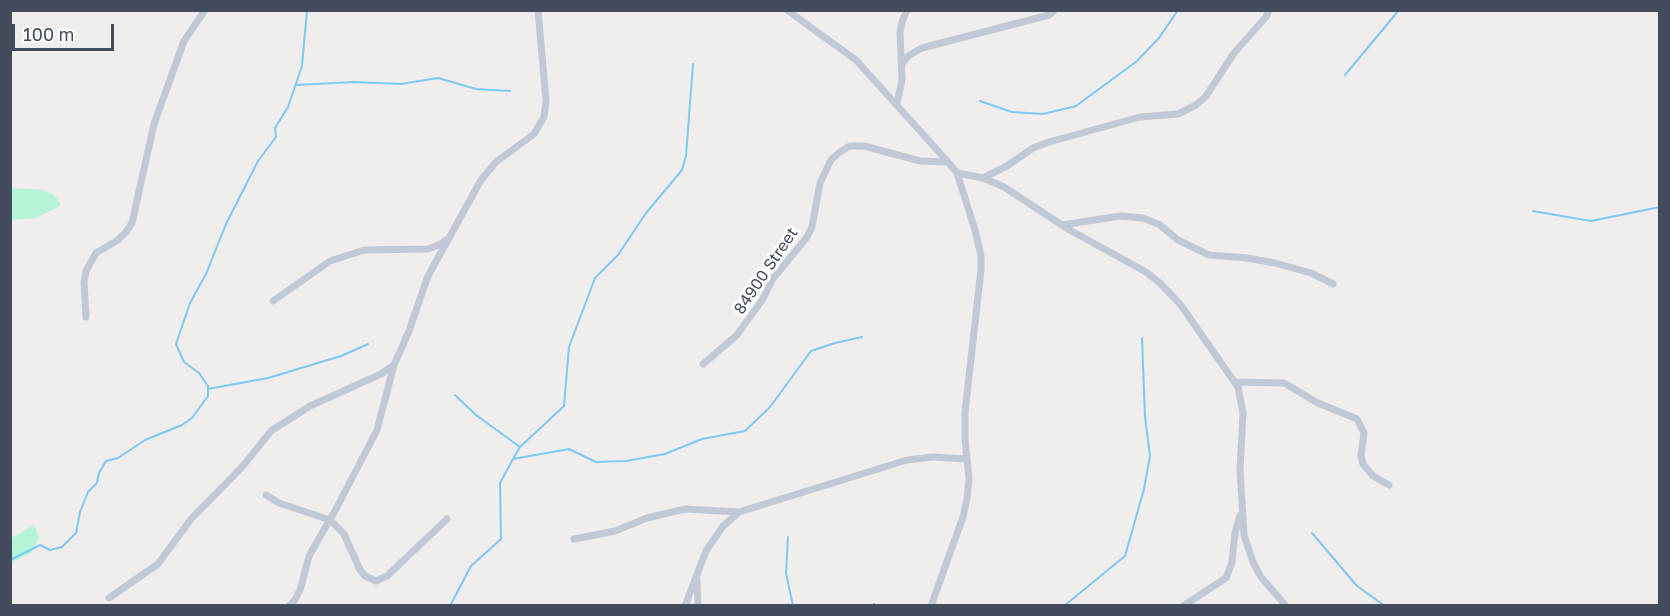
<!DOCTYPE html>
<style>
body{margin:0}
#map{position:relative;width:1670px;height:616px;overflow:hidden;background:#f0edec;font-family:"Golos Text",sans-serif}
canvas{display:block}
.frame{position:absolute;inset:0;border:12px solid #434c5c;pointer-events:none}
.scale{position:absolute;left:12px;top:24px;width:102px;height:27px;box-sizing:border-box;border:3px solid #434c5c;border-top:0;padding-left:8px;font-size:18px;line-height:21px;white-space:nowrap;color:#434c5c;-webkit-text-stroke:4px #fff;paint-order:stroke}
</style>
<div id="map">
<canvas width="1670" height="616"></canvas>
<div class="frame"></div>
<div class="scale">100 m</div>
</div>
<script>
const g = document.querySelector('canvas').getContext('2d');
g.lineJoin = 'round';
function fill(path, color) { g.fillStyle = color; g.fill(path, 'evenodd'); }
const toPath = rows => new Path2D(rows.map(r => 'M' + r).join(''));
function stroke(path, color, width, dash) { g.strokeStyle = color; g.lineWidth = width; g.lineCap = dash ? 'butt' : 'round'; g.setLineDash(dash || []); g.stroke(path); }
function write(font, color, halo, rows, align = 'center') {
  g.font = font + ' "Golos Text",sans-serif'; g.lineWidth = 6; g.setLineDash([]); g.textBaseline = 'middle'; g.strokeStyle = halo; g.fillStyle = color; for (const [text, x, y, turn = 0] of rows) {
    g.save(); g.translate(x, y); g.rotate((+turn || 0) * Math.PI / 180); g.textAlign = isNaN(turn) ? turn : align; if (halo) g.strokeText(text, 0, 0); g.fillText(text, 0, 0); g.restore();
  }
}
fill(toPath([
 [11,188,43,190,54,195,60,203,60,206,36,218,11,220],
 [32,526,35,527,39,538,31,553,11,563,11,538]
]), '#b5f4d7');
stroke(toPath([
 [1345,75,1399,10],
 [296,85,354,82,401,84,438,78,476,89,510,91],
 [980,101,1012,112,1043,114,1076,106,1137,61,1159,38,1178,10],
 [1533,211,1591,221,1660,207],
 [208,389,268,378,341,356,368,344],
 [455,395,476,415,520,447],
 [513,459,569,449,596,462,626,461,665,454,702,439,745,431,770,407,811,351,835,343,862,337],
 [1312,533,1357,586,1385,606],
 [788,537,786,573,793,606],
 [10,560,40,545,50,550,62,547,76,533,80,512,88,492,97,483,99,473,106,461,118,458,145,440,182,425,192,418,208,396,208,386,199,373,184,362,176,344,190,303,206,274,226,224,258,161,276,137,275,128,288,107,302,66,307,10],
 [450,606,471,566,501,539,500,483,513,459,520,447,564,406,569,347,595,278,618,255,646,213,682,170,686,156,693,64],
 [873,606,874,604],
 [1064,606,1125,556,1144,489,1150,456,1145,417,1142,338]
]), '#7cc9f6', 2);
stroke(toPath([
 [787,10,856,60,948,162,957,173,975,230,981,256,981,270,965,412,965,439,969,479,967,498,963,517,931,606],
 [902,64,908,56,922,48,1049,15,1055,10],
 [897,103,902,80,900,32,902,22,907,10],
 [957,173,983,178,1004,187,1068,229,1146,272,1161,284,1180,304,1238,387,1243,413,1240,470,1244,535,1253,562,1261,577,1286,606],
 [983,178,1007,166,1033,148,1049,142,1140,117,1178,114,1196,105,1206,96,1234,53,1266,17,1269,10],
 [1062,225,1120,216,1143,218,1160,225,1178,240,1209,255,1247,258,1275,263,1311,273,1333,284],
 [273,301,330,261,364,250,428,249,441,244,446,240],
 [86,317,84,282,86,271,96,253,118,240,126,232,132,223,154,124,184,41,205,10],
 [703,364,736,336,763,299,772,280,807,237,812,227,820,183,831,160,840,152,850,146,864,146,920,161,948,162],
 [1235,382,1284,383,1318,403,1357,419,1364,433,1361,456,1363,464,1373,476,1389,485],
 [266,495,279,503,330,520,344,534,360,570,365,576,376,581,387,576,447,519],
 [574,539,615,531,647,518,685,509,739,512],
 [697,581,698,606],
 [109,598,158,564,191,519,242,467,271,431,310,406,381,374,394,365],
 [289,606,295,600,300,590,309,556,336,509,377,430,394,365,409,331,428,276,481,180,496,162,534,134,544,117,546,101,538,10],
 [685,606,706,551,723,526,739,512,907,460,933,457,967,459],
 [1183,606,1226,578,1232,562,1235,533,1240,515]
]), '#c1c9d6', 7);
write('16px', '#434c5c', '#fff', [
 ["84900 Street",766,271,-56]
]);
</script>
